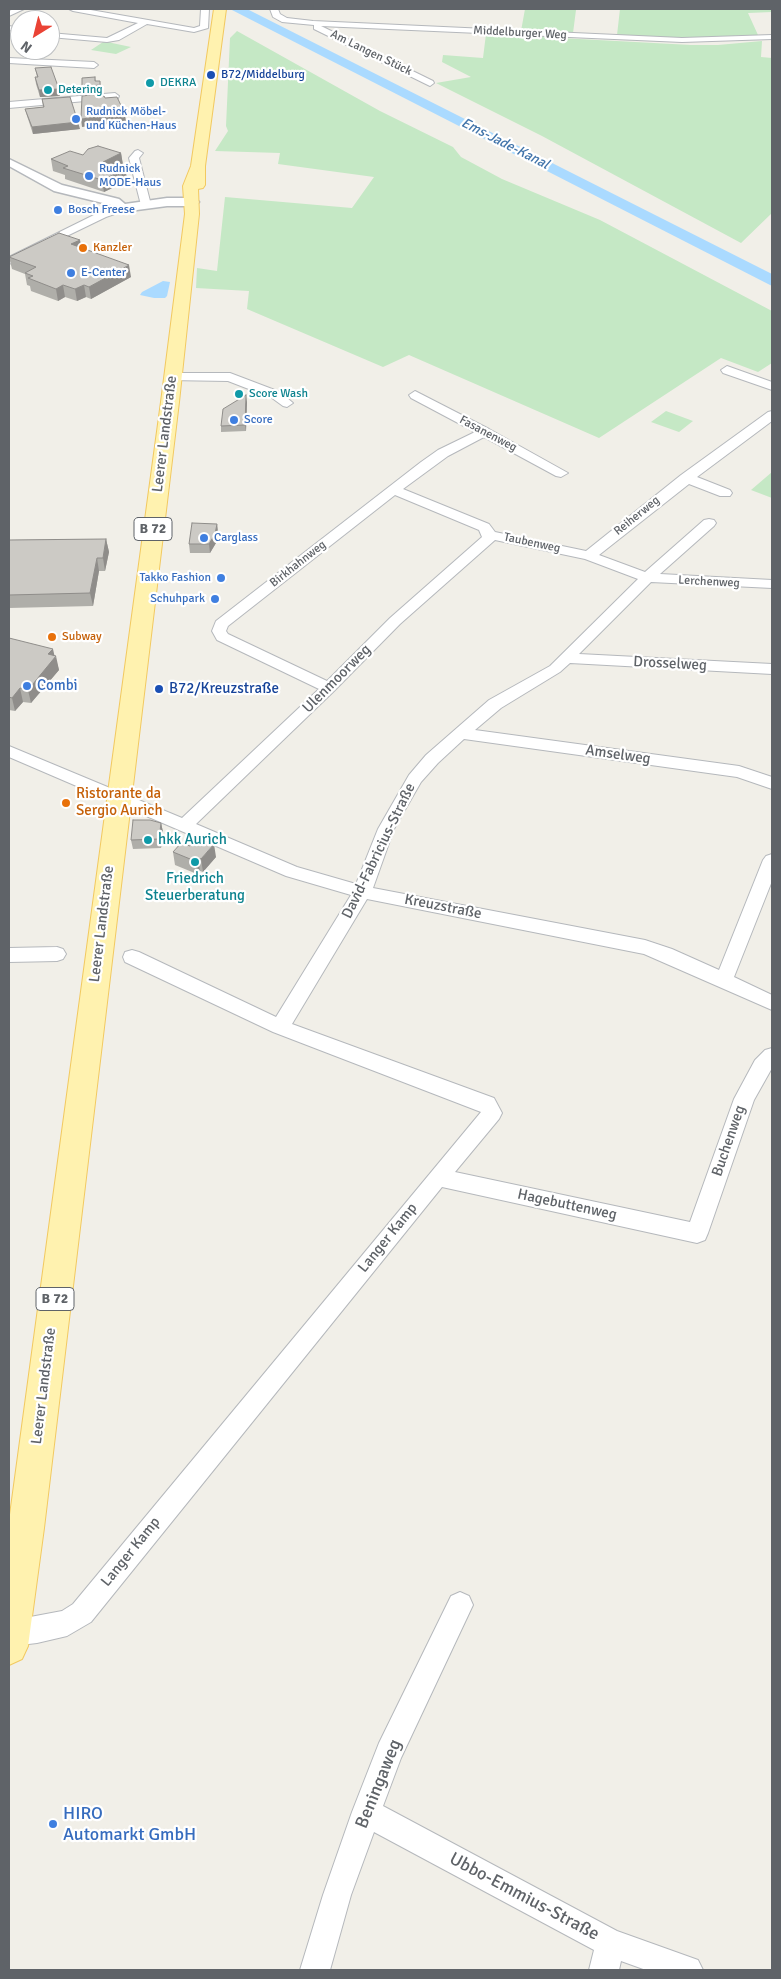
<!DOCTYPE html>
<meta charset="utf-8">
<style>
body{margin:0}
#map{position:relative;width:781px;height:1979px;overflow:hidden;background:#f1efe8;font-family:Signika,sans-serif}
canvas{display:block}
.frame{position:absolute;inset:0;border:10px solid #5f6368;pointer-events:none}
.north{position:absolute;left:10px;top:10px;width:50px;height:50px;box-sizing:border-box;background:#fff;border:1px solid #bfc1c3;border-radius:50%;rotate:216deg;font-size:14px;font-weight:700;line-height:20px;text-align:center;color:#5f6368}
.north::after{content:'';display:block;margin:auto;width:18px;height:22px;background:#ea4335;clip-path:polygon(50% 0,100% 100%,50% 72%,0 100%)}
</style>
<div id="map">
<canvas width="781" height="1979"></canvas>
<div class="frame"></div>
<div class="north">N</div>
</div>
<script>
const g = document.querySelector('canvas').getContext('2d');
g.lineJoin = 'round';
function fill(path, color) { g.fillStyle = color; g.fill(path, 'evenodd'); }
const toPath = rows => new Path2D(rows.map(r => 'M' + r).join(''));
function stroke(path, color, width, dash) { g.strokeStyle = color; g.lineWidth = width; g.lineCap = dash ? 'butt' : 'round'; g.setLineDash(dash || []); g.stroke(path); }
function write(font, color, halo, rows, align = 'center') {
  g.font = font + ' Signika,sans-serif'; g.lineWidth = 4.5; g.setLineDash([]); g.textBaseline = 'middle'; g.strokeStyle = halo; g.fillStyle = color; for (const [text, x, y, turn = 0] of rows) {
    g.save(); g.translate(x, y); g.rotate((+turn || 0) * Math.PI / 180); g.textAlign = isNaN(turn) ? turn : align; if (halo) g.strokeText(text, 0, 0); g.fillText(text, 0, 0); g.restore();
  }
}
fill(toPath([
 [525,9,576,10,573,33,521,31],
 [620,9,772,9,772,12,748,13,758,35,684,38,617,35],
 [237,31,380,111,453,147,461,157,502,179,600,220,772,311,772,363,758,372,721,358,599,438,409,355,383,367,247,309,249,291,196,288,197,268,217,271,225,197,352,208,374,177,278,164,280,153,215,151,228,131,226,126,230,38],
 [486,34,691,45,718,45,762,41,761,57,772,58,772,213,741,243,542,136,436,83,471,77,442,62,443,55,483,58],
 [107,41,112,43,131,47,116,54,91,50,103,42],
 [666,411,693,421,679,432,651,422],
 [772,472,772,498,751,490]
]), '#c5e8c5');
fill(toPath([
 [230,9,247,9,772,274,772,286],
 [163,281,170,282,167,296,165,298,154,298,140,295,142,292]
]), '#aadaff');
const minor = toPath([
 [14,9,24,9,9,16,9,11,14,9],
 [69,9,85,9,194,28,200,26,201,9,209,9,208,28,194,32,147,24,119,40,107,42,50,37,50,33,107,38,138,23,73,11,69,9],
 [270,9,278,9,280,14,287,18,313,21,682,38,772,35,772,39,682,42,321,26,433,81,434,83,430,86,314,29,314,25,282,22,273,17,270,9],
 [9,26,20,28,20,32,9,30,9,26],
 [9,58,94,62,98,65,94,68,9,63,9,58],
 [115,93,119,96,118,98,9,108,9,102,115,93],
 [138,150,143,153,139,158,151,205,146,208,141,205,129,158,135,151,138,150],
 [122,205,126,206,126,210,106,217,9,264,9,257,98,213,122,205],
 [727,366,772,382,772,390,723,373,721,370,727,366],
 [172,373,230,373,280,392,293,403,287,407,283,406,272,398,228,381,168,380,166,377,172,373],
 [415,391,489,429,568,473,561,477,556,476,484,437,448,456,403,489,489,524,495,532,586,551,681,475,768,412,772,411,772,421,697,477,730,490,732,493,730,496,720,496,689,484,599,555,645,572,704,520,709,519,714,520,716,523,714,526,660,574,772,580,772,588,651,582,579,654,772,664,772,674,570,663,560,672,501,708,475,730,739,766,772,777,772,789,737,777,464,739,438,763,421,782,394,829,373,888,645,940,672,949,719,970,763,860,766,856,772,854,772,881,734,977,772,995,772,1010,644,954,367,899,292,1024,494,1098,502,1113,499,1119,455,1172,690,1222,734,1099,755,1060,765,1050,772,1048,772,1068,754,1100,708,1233,705,1240,697,1243,442,1187,91,1622,67,1636,37,1643,12,1646,9,1645,9,1621,62,1611,73,1604,481,1112,273,1032,125,962,123,957,125,952,132,950,139,952,276,1017,351,895,286,876,9,757,9,746,182,818,319,689,217,640,212,631,216,621,421,462,438,450,475,432,411,398,409,395,415,391],
 [395,495,479,530,482,537,390,618,327,681,228,634,226,631,228,626,395,495],
 [495,540,585,559,638,579,550,666,489,700,426,755,409,775,378,829,356,884,297,867,196,824,334,691,400,624,495,540],
 [57,947,63,949,66,954,63,959,57,961,9,962,9,948,57,947],
 [460,1592,469,1596,473,1605,401,1758,383,1806,617,1931,698,1960,703,1970,646,1970,621,1961,619,1970,589,1970,594,1950,374,1832,351,1895,330,1970,300,1970,323,1895,352,1812,379,1743,451,1596,460,1592]
]);
const tertiary = toPath([
 [9,159,62,185,119,199,125,204,167,198,193,198,199,202,193,206,167,206,122,212,111,205,54,191,9,166,9,159]
]);
const primary = toPath([
 [214,9,226,9,205,166,205,185,203,188,198,189,199,214,179,402,44,1528,28,1646,22,1659,9,1665,9,1522,161,402,185,214,183,186,191,166,214,9]
]);
stroke(minor, '#b5b8bc', 2);
stroke(tertiary, '#b5b8bc', 3);
stroke(primary, '#f2c960', 2);
fill(minor, '#fff');
fill(tertiary, '#fff');
fill(primary, '#fff2af');
fill(toPath([
 [35,68,59,89,60,96,40,97,36,84,35,77,37,77],
 [42,99,80,129,33,134,27,116,25,109,43,107],
 [121,153,123,165,118,167,127,181,104,192,65,179,65,175,53,171,51,159,83,155],
 [80,240,81,248,131,277,91,299,86,297,77,301,65,297,58,301,31,291,30,286,27,285,25,274,12,269,9,257],
 [247,402,246,431,221,432,221,426],
 [217,524,218,533,216,543,210,553,190,553,189,544],
 [106,539,109,552,105,571,99,571,93,606,9,608,9,540],
 [9,638,55,656,59,670,31,703,23,702,15,711,9,710],
 [161,823,163,832,161,848,133,849,131,840],
 [173,852,216,857,203,872,200,871,197,874,175,865]
]), '#afaea9');
fill(toPath([
 [95,77,96,85,100,81,101,92,83,94,82,87],
 [59,89,60,96,40,97,39,90],
 [125,114,126,122,82,127,81,119],
 [78,122,80,129,33,134,32,127],
 [121,153,123,165,105,173,103,162],
 [126,169,127,181,104,192,102,180],
 [80,240,82,252,71,244],
 [129,265,131,277,91,299,89,287],
 [63,285,65,297,58,301,56,289],
 [84,285,86,297,77,301,75,289],
 [246,395,247,402,246,431,245,425],
 [217,524,218,533,216,543,210,553,209,544],
 [106,539,109,552,105,571,103,558],
 [97,558,99,571,93,606,90,593],
 [53,649,55,658,56,656,59,670,31,703,28,690,48,654],
 [20,688,23,702,15,711,12,698],
 [161,823,163,832,161,848,159,839],
 [214,844,216,857,203,872,201,859],
 [198,858,200,871,197,874,195,861]
]), '#8f8d8a');
const building = toPath([
 [51,67,59,89,39,90,35,77,38,77,35,68,51,67],
 [95,77,95,81,100,81,100,85,82,87,82,78,95,77],
 [100,94,100,97,104,96,105,98,117,97,125,114,81,119,82,96,100,94],
 [70,97,78,122,32,127,25,109,44,107,42,99,70,97],
 [98,146,121,153,103,162,126,169,102,180,63,168,68,166,51,159,70,151,83,155,88,149,98,146],
 [59,233,80,240,71,244,129,265,89,287,84,285,75,289,63,285,56,289,28,278,33,276,25,273,36,267,9,257,59,233],
 [246,395,245,425,221,426,223,409,246,395],
 [192,523,217,524,215,534,209,544,189,544,192,523],
 [106,539,103,558,97,558,90,593,9,595,9,540,106,539],
 [9,638,53,649,48,654,56,656,28,690,20,688,12,698,9,697,9,638],
 [133,820,150,820,161,823,159,839,131,840,133,820],
 [197,838,214,844,201,859,198,858,195,861,173,852,181,843,190,846,197,838]
]);
fill(building, '#cccac5');
stroke(building, '#8f8d8a', 1);
for (const [x, y, r, color] of [
 [211,75,5,"#1a4fb4"],
 [150,83,5,"#0f9aa8"],
 [48,90,5,"#0f9aa8"],
 [76,119,5,"#3f7fe0"],
 [89,176,5,"#3f7fe0"],
 [58,210,5,"#3f7fe0"],
 [83,248,5,"#e8710a"],
 [71,273,5,"#3f7fe0"],
 [239,394,5,"#0f9aa8"],
 [234,420,5,"#3f7fe0"],
 [204,538,5,"#3f7fe0"],
 [221,578,5,"#3f7fe0"],
 [215,599,5,"#3f7fe0"],
 [52,637,5,"#e8710a"],
 [27,686,5,"#3f7fe0"],
 [159,689,5,"#1a4fb4"],
 [66,803,5,"#e8710a"],
 [148,840,5,"#0f9aa8"],
 [195,862,5,"#0f9aa8"],
 [53,1824,5,"#3f7fe0"]
]) { const dot = new Path2D(); dot.arc(x, y, r, 0, 2 * Math.PI); g.fillStyle = color; g.fill(dot); stroke(dot, '#fff', 2); }
write('12px', '#5f6368', '#fff', [
 ["Middelburger Weg",520,33,3],
 ["Am Langen Stück",371,53,26],
 ["Fasanenweg",488,434,28],
 ["Reiherweg",637,516,-39],
 ["Taubenweg",532,543,12],
 ["Birkhahnweg",298,564,-38],
 ["Lerchenweg",709,582,3]
]);
write('12px', '#164399', '#fff', [
 ["B72/Middelburg",221,75]
], 'left');
write('12px', '#0d838f', '#fff', [
 ["DEKRA",160,83],
 ["Detering",58,90],
 ["Score Wash",249,394]
], 'left');
write('12px', '#366cbe', '#fff', [
 ["Rudnick Möbel-",86,112],
 ["und Küchen-Haus",86,126],
 ["Rudnick",99,169],
 ["MODE-Haus",99,183],
 ["Bosch Freese",68,210],
 ["E-Center",81,273],
 ["Score",244,420],
 ["Carglass",214,538],
 ["Takko Fashion",211,578,"right"],
 ["Schuhpark",205,599,"right"]
], 'left');
write('12px', '#c56008', '#fff', [
 ["Kanzler",93,248],
 ["Subway",62,637]
], 'left');
write('italic 14px', '#4174aa', '#fff', [
 ["Ems-Jade-Kanal",505,144,27]
]);
for (const [x, y, w] of [
 [153,529,38],
 [55,1299,38]
]) { const box = new Path2D(); box.roundRect(x - w / 2, y - 11.5, w, 23, 4); g.fillStyle = '#fff'; g.fill(box); stroke(box, '#5f6368', 1); }
write('bold 14px', '#5f6368', null, [
 ["B 72",153,529],
 ["B 72",55,1299]
]);
write('15px', '#5f6368', '#fff', [
 ["Leerer Landstraße",165,434,-83],
 ["Drosselweg",670,664,3],
 ["Ulenmoorweg",337,679,-45],
 ["Amselweg",618,755,8],
 ["David-Fabricius-Straße",379,851,-64],
 ["Kreuzstraße",443,907,11],
 ["Leerer Landstraße",102,924,-83],
 ["Buchenweg",729,1141,-71],
 ["Hagebuttenweg",567,1205,12],
 ["Langer Kamp",388,1238,-51],
 ["Leerer Landstraße",44,1386,-83],
 ["Langer Kamp",131,1552,-51]
]);
write('15px', '#366cbe', '#fff', [
 ["Combi",37,686]
], 'left');
write('15px', '#164399', '#fff', [
 ["B72/Kreuzstraße",169,689]
], 'left');
write('15px', '#c56008', '#fff', [
 ["Ristorante da",76,794],
 ["Sergio Aurich",76,811]
], 'left');
write('15px', '#0d838f', '#fff', [
 ["hkk Aurich",158,840],
 ["Friedrich",195,879,"center"],
 ["Steuerberatung",195,896,"center"]
], 'left');
write('18px', '#5f6368', '#fff', [
 ["Beningaweg",379,1784,-68],
 ["Ubbo-Emmius-Straße",524,1897,28]
]);
write('18px', '#366cbe', '#fff', [
 ["HIRO",63,1814],
 ["Automarkt GmbH",63,1835]
], 'left');
</script>
